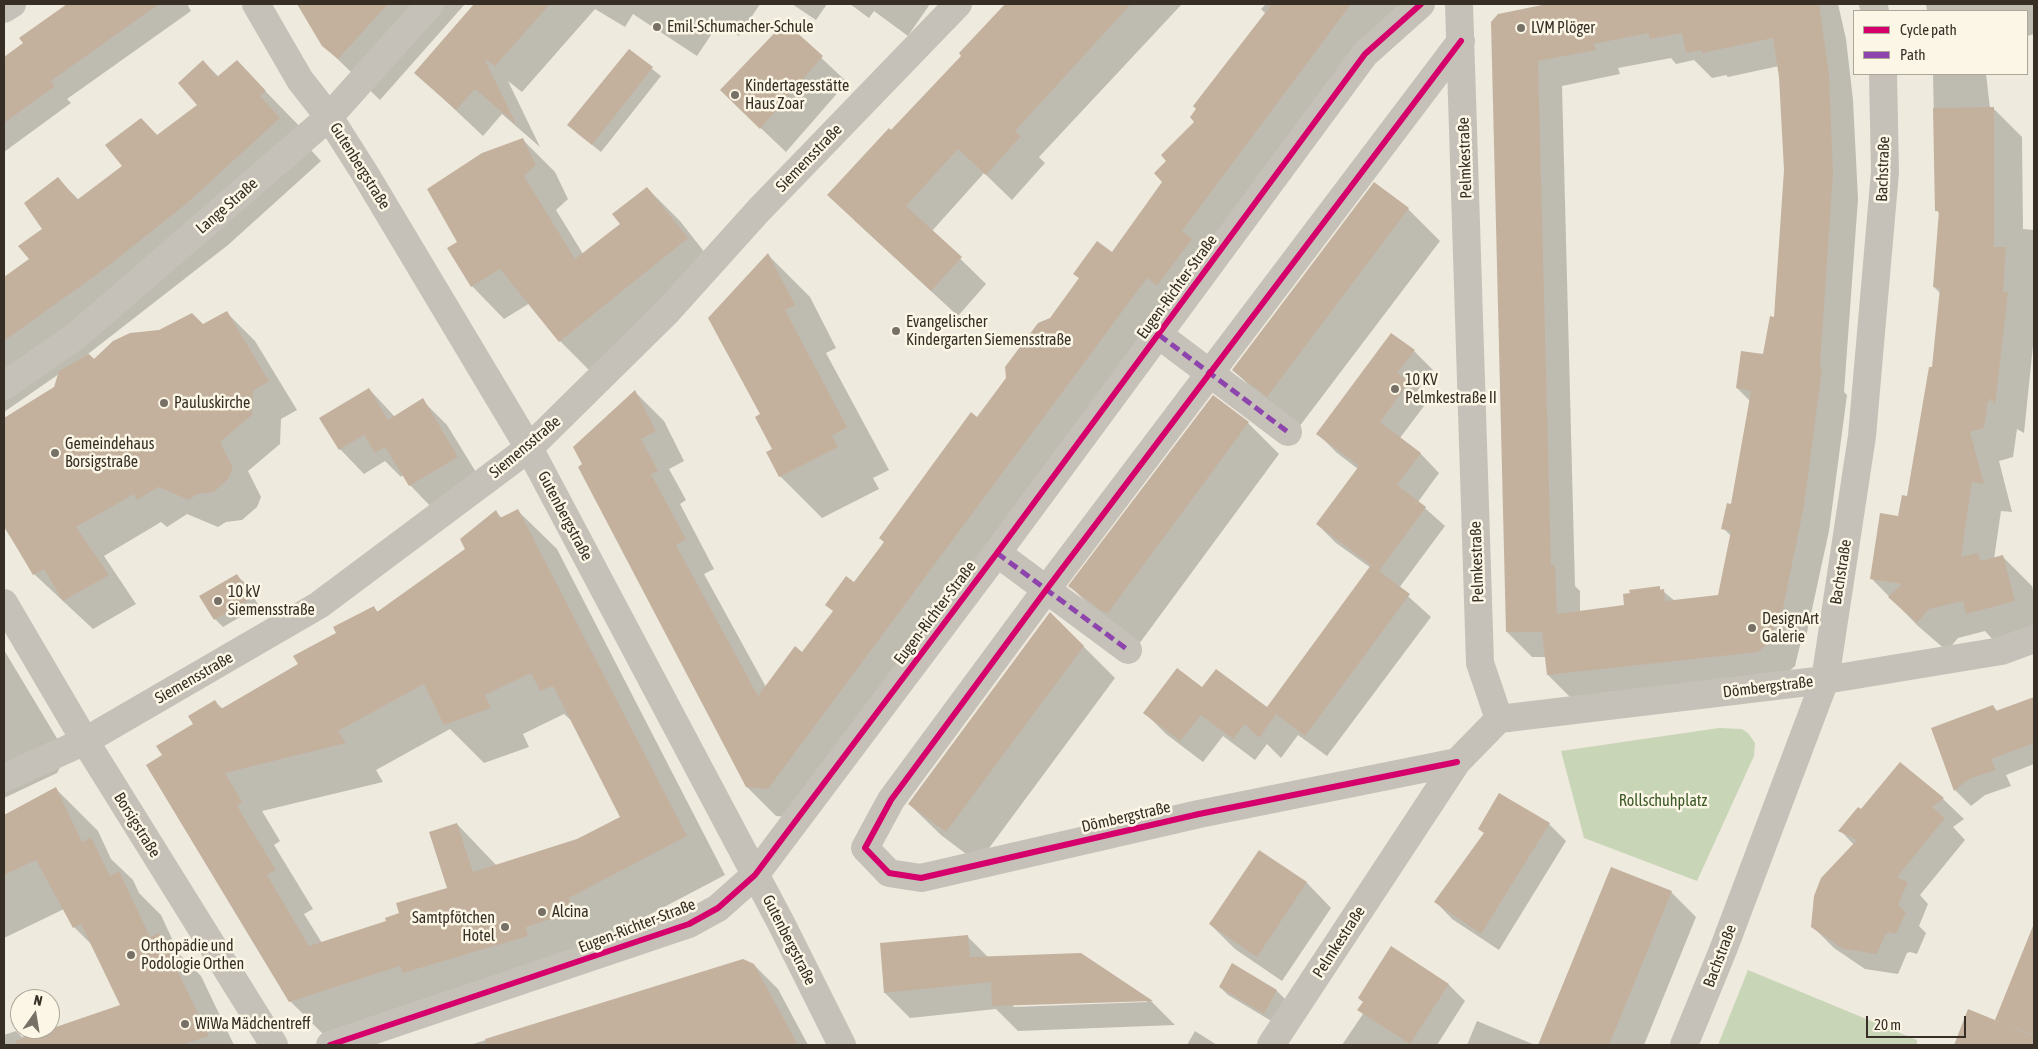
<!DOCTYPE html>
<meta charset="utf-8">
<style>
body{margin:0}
#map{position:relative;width:2038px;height:1049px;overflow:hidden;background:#eeeade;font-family:"Asap Condensed",sans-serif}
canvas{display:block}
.frame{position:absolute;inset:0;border:5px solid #372f26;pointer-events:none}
.legend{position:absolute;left:1853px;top:10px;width:175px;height:65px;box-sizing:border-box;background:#fbf6e5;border:1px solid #ada699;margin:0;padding:6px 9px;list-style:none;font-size:15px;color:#372f26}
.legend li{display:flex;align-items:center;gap:10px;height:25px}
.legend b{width:25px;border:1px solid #ada699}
.north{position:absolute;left:10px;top:989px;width:50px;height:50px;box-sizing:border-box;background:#fbf6e5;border:1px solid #ada699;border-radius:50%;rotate:13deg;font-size:14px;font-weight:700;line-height:20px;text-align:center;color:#372f26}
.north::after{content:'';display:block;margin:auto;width:18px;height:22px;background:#777066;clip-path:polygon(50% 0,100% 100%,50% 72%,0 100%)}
.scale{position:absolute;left:1866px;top:1016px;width:100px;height:22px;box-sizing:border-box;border:2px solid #372f26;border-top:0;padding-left:6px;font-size:15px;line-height:18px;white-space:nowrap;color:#372f26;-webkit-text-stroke:4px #fbf6e5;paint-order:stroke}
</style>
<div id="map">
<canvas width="2038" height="1049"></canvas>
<div class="frame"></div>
<ul class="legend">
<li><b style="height:6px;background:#d6006c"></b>Cycle path</li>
<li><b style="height:6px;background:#8e44ad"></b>Path</li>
</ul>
<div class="north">N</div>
<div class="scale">20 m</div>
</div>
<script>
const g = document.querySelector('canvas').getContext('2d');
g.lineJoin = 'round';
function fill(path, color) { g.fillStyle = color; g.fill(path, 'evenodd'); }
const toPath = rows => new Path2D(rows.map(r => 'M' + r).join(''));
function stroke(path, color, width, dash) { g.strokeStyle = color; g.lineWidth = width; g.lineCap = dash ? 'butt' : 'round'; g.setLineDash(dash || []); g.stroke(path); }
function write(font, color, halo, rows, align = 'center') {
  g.font = font + ' "Asap Condensed",sans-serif'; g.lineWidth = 5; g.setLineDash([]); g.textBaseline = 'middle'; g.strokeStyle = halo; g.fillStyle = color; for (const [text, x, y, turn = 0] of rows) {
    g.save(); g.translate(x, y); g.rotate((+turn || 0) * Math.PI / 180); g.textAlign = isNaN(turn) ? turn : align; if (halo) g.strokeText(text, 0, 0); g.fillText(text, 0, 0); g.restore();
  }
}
fill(toPath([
 [1719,728,1742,729,1748,733,1755,743,1754,756,1697,881,1584,838,1561,751],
 [1748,970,1917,1040,1917,1045,1718,1045]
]), '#c9d5b7');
fill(toPath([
 [69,4,187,4,191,11,67,99,71,103,4,152,4,58,25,43,21,38],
 [298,4,465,4,380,100,323,45],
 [476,4,760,4,739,36,719,23,697,56,633,14,625,27,595,9,522,92,508,81,540,147,502,114,483,136,416,73],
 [792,4,827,4,816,20],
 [850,4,930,4,908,36,874,11,869,18],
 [1007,4,1182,4,1039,157,1045,163,1012,200,984,173,932,231,986,284,958,316,854,220,892,132,963,56,961,53],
 [1266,4,1402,4,797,818,776,816,747,787,580,467,635,392,664,421,684,461,669,469,686,500,680,504,714,569,704,574,766,687,803,653,1051,320,1112,254,1164,182,1168,161,1196,122,1266,14,1261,9],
 [1554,4,1838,4,1846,39,1853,100,1858,199,1844,392,1847,395,1829,531,1806,637,1802,637,1795,666,1784,676,1573,700,1548,675,1546,657,1532,657,1507,632,1499,15],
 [1671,58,1676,64,1694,60,1712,78,1726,75,1728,77,1779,66,1785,170,1776,318,1764,355,1737,388,1750,401,1732,505,1723,528,1731,536,1719,596,1675,601,1659,588,1626,607,1580,612,1580,591,1575,586,1562,86,1620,74,1618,68],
 [1926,4,2034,4,2034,34,2027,36,2027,11,1927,11],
 [785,24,847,82,786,152,746,114],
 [629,51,661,76,601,152,577,133],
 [203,61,219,77,237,62,307,134,301,139,321,161,228,245,88,354,95,360,203,325,227,313,255,341,297,410,281,419,280,444,248,471,261,497,257,507,242,520,226,522,218,527,187,514,167,527,161,522,104,556,136,604,93,629,34,574,4,527,4,419,55,388,59,374,4,412,4,278,31,260,44,230,58,179,79,200,124,167,141,119,158,136,198,105],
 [1933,74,1986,74,1990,108,1993,108,2022,137,2023,229,2034,230,2034,336,2024,433,2017,429,2013,457,1999,461,2012,512,2001,511,1994,559,2003,557,2032,586,2034,595,2034,633,1996,643,1985,631,1958,638,1947,651,1918,626,1871,578,1908,497,1933,369,1941,294,1934,287,1940,214,1936,210],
 [522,139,555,172,568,199,556,210,583,254,622,224,647,188,680,221,720,272,593,374,560,341,530,303,504,319,472,286,459,243],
 [1374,184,1408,209,1440,241,1299,427,1265,401,1233,370],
 [768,255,810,297,836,348,826,353,889,470,873,478,879,489,822,518,780,476,773,449],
 [1414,351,1433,370,1417,391,1427,402,1400,438,1421,454,1439,473,1418,502,1445,526,1399,588,1431,617,1327,756,1298,735,1281,758,1267,744,1255,760,1223,736,1203,762,1166,734,1145,713,1202,689,1267,708,1371,568,1336,543,1317,524,1358,469,1337,453,1318,434],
 [369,389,395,417,422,400,447,425,482,482,434,510,410,485,403,475,401,477,385,461,364,474,340,449],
 [1248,423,1279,454,1139,644,1102,618,1070,586],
 [518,511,557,549,725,875,607,937,611,950,328,1039,290,1001,163,756,215,702,223,709,300,664,373,607,379,613,466,549,496,512,502,518],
 [564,714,573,722,622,817,577,840,497,866,457,824,448,889,388,922,322,943,304,914,313,909,274,845,280,841,262,811,383,782,376,770,450,729,484,763,529,747,523,734],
 [236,575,245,583,259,606,223,627,215,619],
 [1050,613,1115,678,978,863,941,835,909,804],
 [4,650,64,750,63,762,57,773,4,798],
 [2030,700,2034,704,2034,764,2006,775,2011,786,1985,795,1971,806,1955,790,1993,706,1998,712],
 [1900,764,1943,799,1964,819,1953,827,1965,840,1920,895,1928,904,1919,926,1926,933,1917,954,1910,952,1907,953,1898,974,1865,969,1834,948,1813,927,1854,845,1840,830,1861,811],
 [56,789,98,831,111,859,133,880,139,893,161,915,179,954,201,976,234,1045,4,1045,4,1035,16,1031,22,1037,35,1033,37,1035,122,1005,93,946,74,927,64,909,4,938,4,816],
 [1500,795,1549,824,1566,841,1499,950,1452,919,1436,902,1485,834],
 [1260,852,1307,883,1331,908,1282,981,1235,949,1210,924],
 [1671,892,1696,917,1644,1045,1600,1045,1578,1036],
 [2034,927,2034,1045,1955,1045,1969,1011,2000,1023,1997,1019],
 [967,936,989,958,1081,955,1152,1002,1175,1025,1018,1031,996,1009,910,1018,885,993,881,944],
 [1147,1000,1147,1002,1014,1007,1012,1004],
 [1392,948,1449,985,1465,1001,1437,1045,1342,1045,1363,1014,1359,1010],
 [743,960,754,965,778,989,808,1045,470,1045],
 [1220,987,1277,991,1285,999,1273,1022,1228,995],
 [1477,1021,1535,1045,1467,1045],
 [1195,1031,1217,1045,1187,1045]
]), '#0003');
fill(toPath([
 [67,4,159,4,51,81,55,86,4,123,4,57,23,43,19,38],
 [297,4,388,4,338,59,322,46],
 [474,4,550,4,495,66,484,58,516,124,475,89,456,110,414,73],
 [1005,4,1131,4,1015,131,1021,136,986,175,958,149,906,206,962,257,931,291,827,195,889,128,891,130,961,56,959,53],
 [1272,4,1351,4,1182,231,1192,239,1157,286,1147,278,768,789,746,787,578,467,582,464,573,447,635,390,656,431,641,439,658,471,651,474,686,539,676,545,758,696,795,646,802,652,833,611,825,605,846,576,854,582,884,542,879,538,941,453,971,412,977,417,1006,378,1005,367,1038,323,1050,318,1079,278,1073,274,1097,241,1112,252,1162,182,1154,173,1166,161,1161,155,1194,122,1190,117,1196,109,1193,106],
 [1547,4,1819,4,1829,74,1833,173,1820,366,1822,369,1804,506,1782,613,1778,612,1771,641,1758,652,1547,675,1542,632,1506,632,1491,22,1498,14],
 [1648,33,1650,39,1682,33,1686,53,1702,50,1702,53,1773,38,1779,77,1784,170,1774,317,1770,316,1763,354,1741,351,1736,388,1751,391,1731,504,1727,503,1721,529,1731,531,1718,595,1665,601,1664,589,1660,590,1660,586,1629,590,1630,593,1623,594,1624,605,1557,614,1555,565,1551,565,1538,61,1596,50,1594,44],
 [785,22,823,56,760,129,720,90],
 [629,49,653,67,592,145,567,125],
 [203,60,217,77,237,60,266,91,260,96,280,118,186,204,103,270,4,341,4,277,29,259,18,246,42,229,24,203,58,177,77,200,122,166,105,145,141,118,157,135,197,105,178,83],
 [1994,107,1994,247,2006,247,2003,292,2008,292,1995,406,1991,397,1991,401,1988,401,1984,428,1970,432,1984,484,1972,482,1961,557,1978,553,1981,561,2003,555,2015,601,1966,614,1963,601,1929,609,1917,623,1888,597,1902,584,1870,579,1880,513,1898,516,1902,495,1907,496,1929,367,1932,367,1940,288,1933,287,1939,211,1935,211,1933,108],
 [523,138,536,165,524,176,575,259,620,224,612,214,647,187,688,238,559,342,500,269,471,287,447,248,457,242,427,189,482,153],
 [1374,182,1409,208,1267,397,1232,370],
 [768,253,795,305,785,310,847,427,832,436,838,447,779,477,766,452,772,449,755,417,760,414,708,318],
 [227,311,269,381,253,391,252,415,220,442,233,468,228,479,214,492,197,494,189,500,158,487,137,500,134,494,76,527,109,575,63,601,44,569,33,575,4,526,4,418,54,387,59,371,89,354,94,359,113,341,130,333,159,330,192,313,203,324],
 [1391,333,1415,350,1397,373,1409,382,1380,422,1421,453,1397,485,1426,507,1379,571,1316,524,1359,466,1316,434],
 [369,388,388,420,423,398,458,457,409,486,385,447,375,453,364,435,339,450,319,418],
 [1213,395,1249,422,1108,613,1102,611,1068,586],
 [518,509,687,836,569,898,573,912,526,927,528,936,403,973,400,966,289,1002,146,765,162,755,156,746,193,724,188,716,215,700,221,709,298,664,293,656,336,633,333,627,374,606,377,612,465,549,460,539,496,510,500,518],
 [531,673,540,691,553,686,620,817,577,839,473,872,457,823,429,832,447,888,396,903,399,913,385,918,386,921,309,946,267,875,276,870,237,806,242,802,225,773,346,743,338,731,424,684,444,725,491,708,485,695],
 [1371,565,1410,594,1305,736,1276,714,1259,738,1245,724,1233,739,1201,715,1180,741,1143,713,1177,668,1202,687,1216,669,1267,707],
 [237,574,252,598,214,620,199,596],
 [1050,612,1084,646,946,832,908,804],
 [2034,697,2034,743,1991,759,1996,770,1969,779,1954,791,1931,728,1993,705,1996,711],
 [1900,762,1944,798,1932,807,1945,818,1897,877,1908,882,1898,905,1906,912,1896,934,1889,932,1888,934,1886,933,1877,954,1843,949,1811,927,1814,896,1821,878,1857,840,1838,831,1858,807,1861,809],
 [56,787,82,842,91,837,110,876,119,871,150,937,159,933,209,1036,181,1045,16,1045,15,1041,120,1005,81,924,73,928,36,860,4,875,4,815],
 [1499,793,1550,823,1481,934,1434,902,1484,833,1478,829],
 [1259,850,1307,882,1257,957,1209,924],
 [1611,867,1672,891,1609,1045,1538,1045],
 [2033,926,2034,926,2034,1035,1995,1020],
 [968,935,970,957,1081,953,1153,1001,992,1006,991,982,884,993,880,943],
 [1391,946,1449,984,1410,1044,1357,1010,1363,1002,1358,998],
 [743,959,754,964,798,1045,486,1045,485,1039],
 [1232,963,1277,990,1264,1014,1219,987],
 [1968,1009,2034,1036,2034,1045,1954,1045]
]), '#c3b19e');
stroke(toPath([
 [256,4,300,80,329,117,364,172,529,448,781,923,842,1045],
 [1459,4,1480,663,1499,719],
 [1873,4,1875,11],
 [4,9,12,4],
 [1159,335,1288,432],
 [4,386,77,335,329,117,430,4],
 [997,553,1128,650],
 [4,603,85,741,274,1045],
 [1499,719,1825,680,2001,651,2034,639],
 [1457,762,1199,814,921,878,889,873,865,848,891,800,1046,590,1461,41],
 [4,778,85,741,319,605,529,448,668,311,759,210,958,4],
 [330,1045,689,924,718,908,755,875,997,553,1365,54,1421,4],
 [1271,1045,1457,762,1499,719],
 [1684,1045,1723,950,1825,680,1862,436,1885,172,1883,74]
]), '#c6c1b8', 28);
stroke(toPath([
 [1159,335,1288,432],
 [997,553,1128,650]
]), '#8e44ad', 5, [10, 5]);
stroke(toPath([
 [1457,762,1199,814,921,878,889,873,865,848,891,800,1046,590,1461,41],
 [330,1045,689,924,718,908,755,875,997,553,1365,54,1421,4]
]), '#d6006c', 6);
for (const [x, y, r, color] of [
 [657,27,5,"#777066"],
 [1521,28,5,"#777066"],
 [735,95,5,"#777066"],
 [896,331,5,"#777066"],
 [1395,389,5,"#777066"],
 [164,403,5,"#777066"],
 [55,453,5,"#777066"],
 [218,601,5,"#777066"],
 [1752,628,5,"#777066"],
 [542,912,5,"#777066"],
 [505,927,5,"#777066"],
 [131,955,5,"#777066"],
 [185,1024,5,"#777066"]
]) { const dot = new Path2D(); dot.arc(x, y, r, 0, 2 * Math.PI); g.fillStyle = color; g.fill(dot); stroke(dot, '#fbf6e5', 2); }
write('16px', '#372f26', '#fbf6e5', [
 ["Emil-Schumacher-Schule",667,27],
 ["LVM Plöger",1531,28],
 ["Kindertagesstätte",745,86],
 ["Haus Zoar",745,104],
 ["Evangelischer",906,322],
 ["Kindergarten Siemensstraße",906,340],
 ["10 KV",1405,380],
 ["Pelmkestraße II",1405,398],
 ["Pauluskirche",174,403],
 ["Gemeindehaus",65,444],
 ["Borsigstraße",65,462],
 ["10 kV",228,592],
 ["Siemensstraße",228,610],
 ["DesignArt",1762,619],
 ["Galerie",1762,637],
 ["Alcina",552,912],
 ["Samtpfötchen",495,918,"right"],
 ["Hotel",495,936,"right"],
 ["Orthopädie und",141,946],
 ["Podologie Orthen",141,964],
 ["WiWa Mädchentreff",195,1024]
], 'left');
write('16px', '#372f26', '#fbf6e5', [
 ["Siemensstraße",809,158,-46],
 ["Pelmkestraße",1465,158,-92],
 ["Gutenbergstraße",360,166,58],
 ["Bachstraße",1883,169,-88],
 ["Lange Straße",227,206,-41],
 ["Eugen-Richter-Straße",1177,287,-54],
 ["Siemensstraße",525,447,-40],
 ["Gutenbergstraße",565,516,62],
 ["Pelmkestraße",1477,562,-92],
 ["Bachstraße",1841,572,-81],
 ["Eugen-Richter-Straße",935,613,-53],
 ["Siemensstraße",194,678,-30],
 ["Dömbergstraße",1768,687,-7],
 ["Dömbergstraße",1126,817,-13],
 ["Borsigstraße",137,825,58],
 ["Eugen-Richter-Straße",637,926,-21],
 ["Gutenbergstraße",789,940,63],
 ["Pelmkestraße",1339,942,-57],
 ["Bachstraße",1720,956,-69]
]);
write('16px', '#3b5827', '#fbf6e5', [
 ["Rollschuhplatz",1663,801]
]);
</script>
